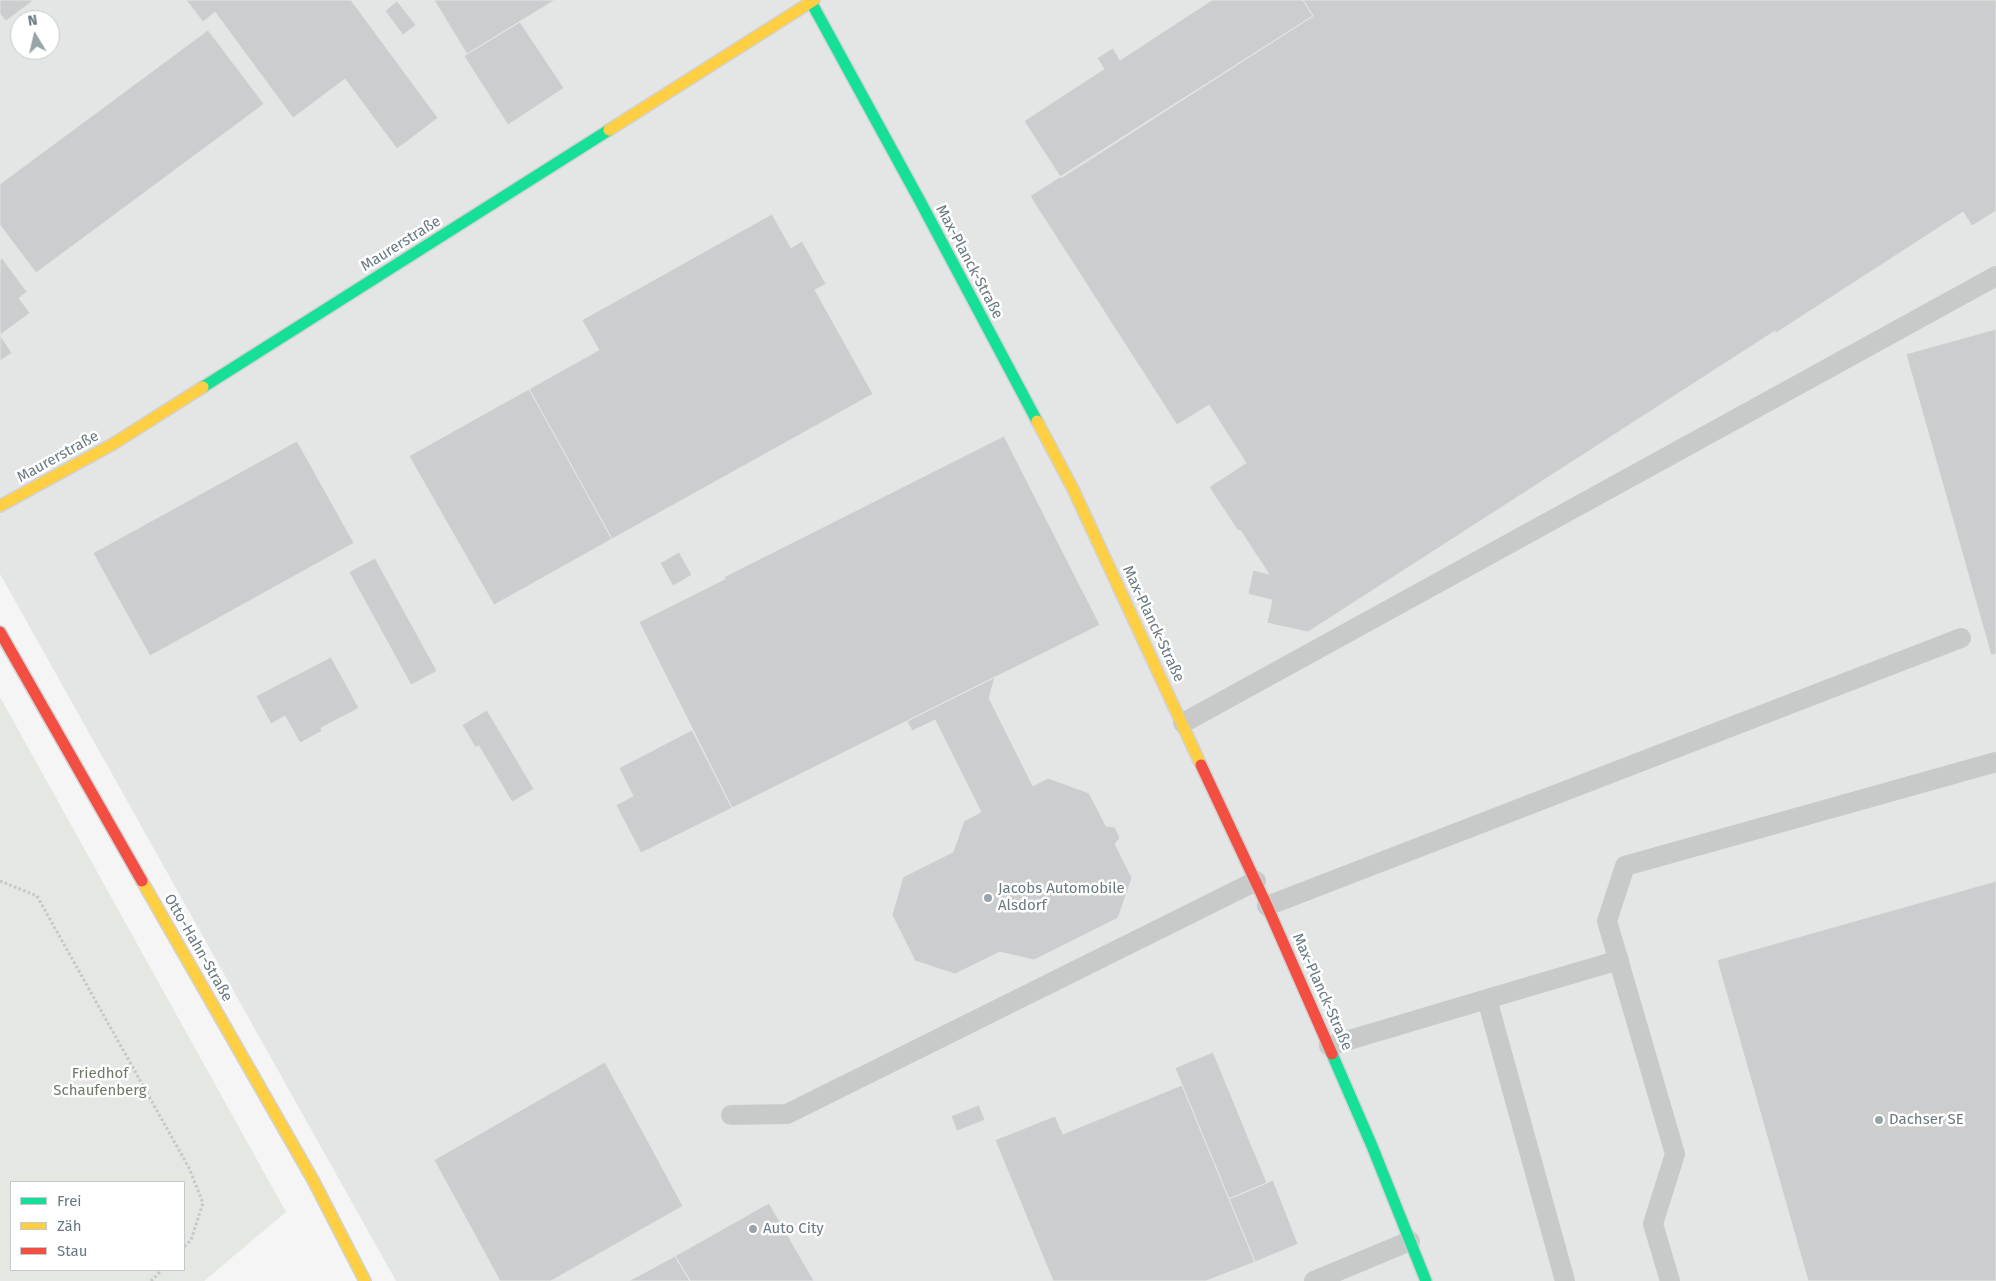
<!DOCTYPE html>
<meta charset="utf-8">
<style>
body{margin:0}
#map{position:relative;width:1996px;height:1281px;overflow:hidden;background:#f5f5f5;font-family:"Fira Sans",sans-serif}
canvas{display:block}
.legend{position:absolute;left:10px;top:1181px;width:175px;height:90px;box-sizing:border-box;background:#fff;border:1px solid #c3c9cd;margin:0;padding:6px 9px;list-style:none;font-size:15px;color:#687982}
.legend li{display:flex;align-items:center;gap:10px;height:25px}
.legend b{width:25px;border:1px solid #c3c9cd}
.north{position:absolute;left:10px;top:10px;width:50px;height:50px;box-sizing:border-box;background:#fff;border:1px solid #c3c9cd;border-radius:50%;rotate:351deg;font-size:14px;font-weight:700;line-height:20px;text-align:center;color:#687982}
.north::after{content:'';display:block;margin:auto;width:18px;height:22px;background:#99a4aa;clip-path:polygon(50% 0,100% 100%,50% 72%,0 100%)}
</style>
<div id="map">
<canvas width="1996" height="1281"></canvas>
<ul class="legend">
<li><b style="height:6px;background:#16e098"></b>Frei</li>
<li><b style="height:6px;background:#ffcf43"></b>Zäh</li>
<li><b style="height:6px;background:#f24e42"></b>Stau</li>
</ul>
<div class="north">N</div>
</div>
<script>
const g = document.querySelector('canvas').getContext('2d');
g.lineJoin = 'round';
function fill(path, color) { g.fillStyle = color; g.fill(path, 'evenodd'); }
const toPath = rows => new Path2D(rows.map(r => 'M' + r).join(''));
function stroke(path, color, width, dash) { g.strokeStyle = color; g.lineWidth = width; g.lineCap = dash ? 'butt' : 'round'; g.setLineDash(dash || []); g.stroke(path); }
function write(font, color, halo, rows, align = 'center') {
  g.font = font + ' "Fira Sans",sans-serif'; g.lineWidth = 5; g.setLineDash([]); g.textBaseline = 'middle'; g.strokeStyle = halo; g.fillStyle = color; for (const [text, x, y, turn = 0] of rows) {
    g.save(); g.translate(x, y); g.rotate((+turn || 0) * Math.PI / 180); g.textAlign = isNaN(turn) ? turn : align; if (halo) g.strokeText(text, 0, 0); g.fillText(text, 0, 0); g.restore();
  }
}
fill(toPath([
 [0,0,1996,0,1996,1281,396,1281,0,574],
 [20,20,50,20,50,50,20,50]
]), '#e4e6e6');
fill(toPath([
 [0,697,286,1212,204,1281,0,1281],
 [11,1182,184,1182,184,1270,11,1270]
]), '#e4e7e2');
const building = toPath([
 [0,0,34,0,6,21,0,14,0,0],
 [186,0,351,0,438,118,397,149,345,79,293,118,215,12,203,22,186,0],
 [434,0,555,0,467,54,434,0],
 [1212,0,1303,0,1313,16,1061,178,1024,121,1104,69,1097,58,1113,48,1120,60,1212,0],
 [1303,0,1996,0,1996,211,1972,226,1963,212,1776,333,1775,331,1308,632,1267,623,1272,600,1248,594,1253,570,1269,574,1240,530,1238,531,1209,487,1246,463,1209,405,1177,425,1030,196,1313,16,1303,0],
 [397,1,416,25,403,35,385,11,397,1],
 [520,22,564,88,508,125,464,56,520,22],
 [208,30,264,104,36,273,0,225,0,184,208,30],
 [772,214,791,248,802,241,826,284,815,290,873,394,612,539,529,389,599,350,582,320,772,214],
 [2,258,27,292,19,298,30,313,0,335,0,260,2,258],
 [1996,329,1996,654,1991,655,1906,354,1996,329],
 [0,335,12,353,0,361,0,335],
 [529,389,612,539,494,605,409,456,529,389],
 [1004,436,1100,625,732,808,639,622,725,579,724,577,1004,436],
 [297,441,354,543,150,656,93,553,297,441],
 [679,552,692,575,673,586,660,563,679,552],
 [375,558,437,671,411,685,349,572,375,558],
 [331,657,359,708,321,728,322,731,300,743,285,716,271,724,256,696,331,657],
 [995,677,989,698,1033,786,1048,778,1089,793,1106,826,1115,827,1120,838,1115,844,1132,878,1118,918,1034,960,1000,952,955,974,915,961,892,915,903,877,953,852,964,821,981,812,935,720,912,731,907,721,995,677],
 [487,710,534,789,512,802,479,746,475,747,462,725,487,710],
 [692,730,732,808,641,853,616,805,633,796,619,768,692,730],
 [1996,881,1996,1281,1808,1281,1717,960,1996,881],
 [1213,1052,1267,1183,1229,1199,1175,1068,1213,1052],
 [605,1062,683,1206,551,1281,500,1281,434,1160,605,1062],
 [1182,1085,1255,1262,1206,1281,1053,1281,995,1140,1055,1116,1063,1134,1182,1085],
 [979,1105,985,1120,957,1131,951,1116,979,1105],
 [1273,1180,1298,1244,1255,1262,1229,1199,1273,1180],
 [769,1203,814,1281,690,1281,675,1256,769,1203],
 [675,1256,690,1281,629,1281,675,1256]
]);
fill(building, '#cccdce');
stroke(building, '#e4e4e4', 1);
const fast = toPath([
 [810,0,920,201,1037,421],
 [203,387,609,130],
 [1332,1054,1372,1146,1426,1281]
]);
const slow = toPath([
 [609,130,814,0],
 [1037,421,1073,489,1201,765],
 [0,506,113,444,203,387],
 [142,881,313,1180,365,1281]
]);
const jam = toPath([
 [0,632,142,881],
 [1201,765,1267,906,1332,1054]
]);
stroke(fast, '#d1d2d3', 14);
stroke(slow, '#d1d2d3', 14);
stroke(jam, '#d1d2d3', 14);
stroke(toPath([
 [0,881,37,896,189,1168,203,1203,191,1240,184,1247],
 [151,1281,162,1270]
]), '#c6c7c8', 3, [2.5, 2.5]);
stroke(toPath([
 [1183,723,1996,276],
 [1267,906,1961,638],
 [1487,999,1619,960],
 [1329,1046,1487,999,1565,1281],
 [731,1115,787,1114,1256,881],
 [1314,1281,1410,1241],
 [1670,1281,1653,1224,1675,1154,1607,921,1625,866,1996,762]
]), '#c8caca', 20);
stroke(fast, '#16e098', 11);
stroke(slow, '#ffcf43', 11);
stroke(jam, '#f24e42', 11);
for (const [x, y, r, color] of [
 [988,898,5,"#99a4aa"],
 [1879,1120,5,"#99a4aa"],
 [753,1229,5,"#99a4aa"]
]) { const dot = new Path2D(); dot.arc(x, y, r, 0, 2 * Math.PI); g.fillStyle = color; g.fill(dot); stroke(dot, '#fff', 2); }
write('15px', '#687982', '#fff', [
 ["Maurerstraße",401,244,-32],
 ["Max-Planck-Straße",969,262,62],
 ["Maurerstraße",58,457,-29],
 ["Max-Planck-Straße",1153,624,65],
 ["Otto-Hahn-Straße",198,948,60],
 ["Max-Planck-Straße",1322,992,66]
]);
write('15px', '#687982', '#fff', [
 ["Jacobs Automobile",998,889],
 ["Alsdorf",998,906],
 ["Dachser SE",1889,1120],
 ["Auto City",763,1229]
], 'left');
write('15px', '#6c7a66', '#fff', [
 ["Friedhof",100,1074],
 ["Schaufenberg",100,1091]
]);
</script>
